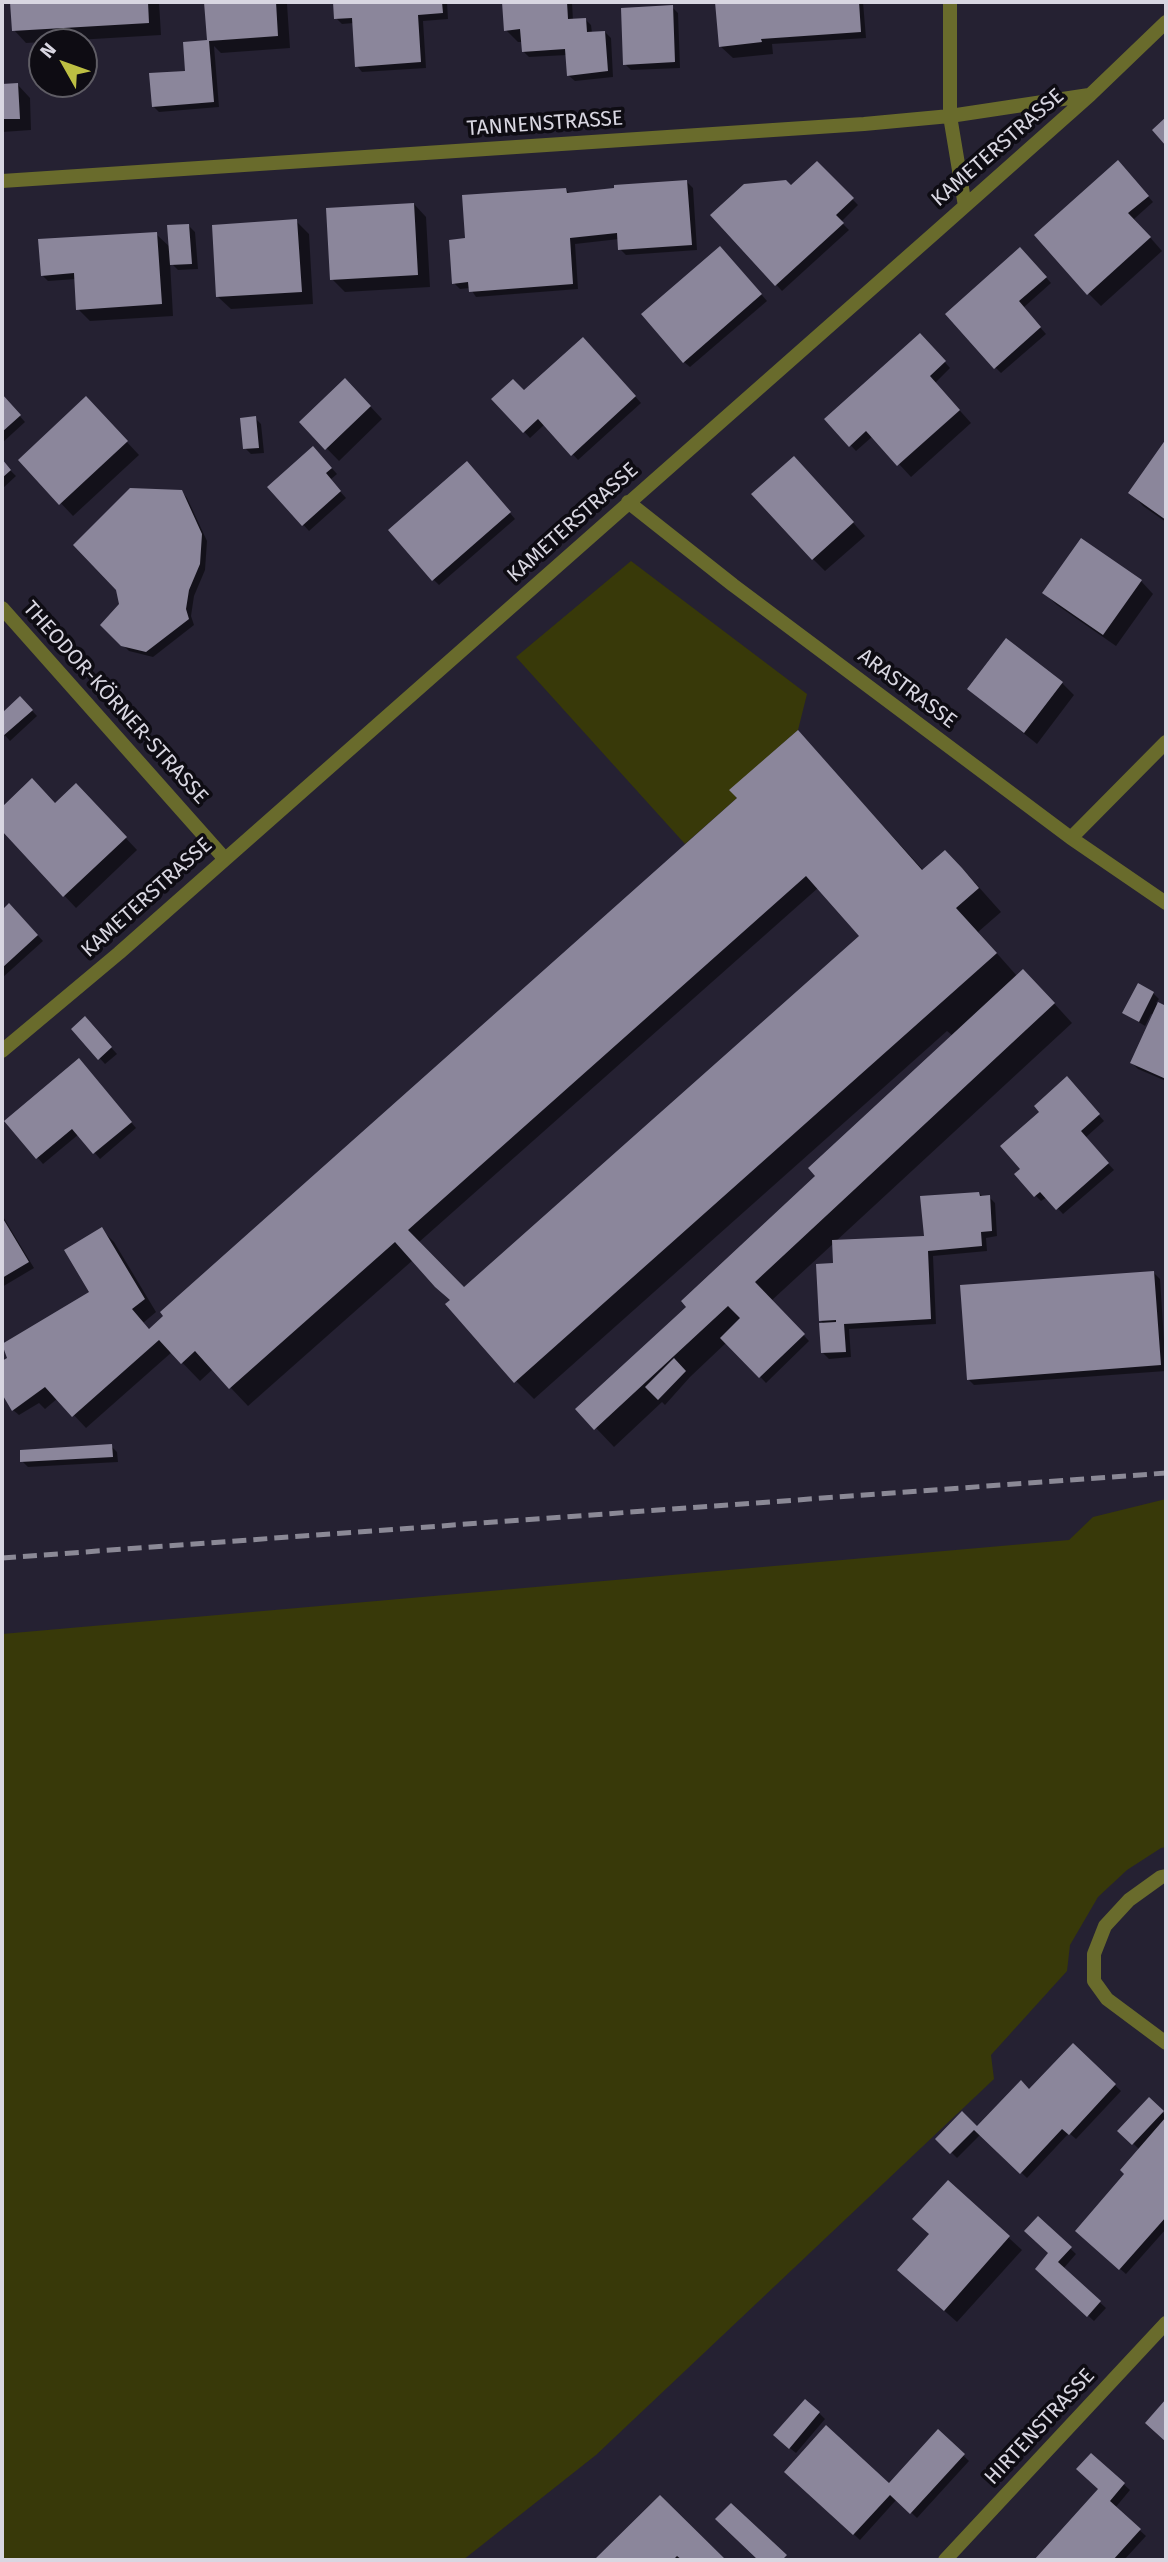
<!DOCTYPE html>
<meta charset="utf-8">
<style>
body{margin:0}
#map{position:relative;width:1168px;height:2562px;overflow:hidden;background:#252132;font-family:"Fira Sans",sans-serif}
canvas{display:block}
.frame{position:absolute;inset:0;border:4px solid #d8d6e1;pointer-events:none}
.north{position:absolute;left:28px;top:28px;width:70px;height:70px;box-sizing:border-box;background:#0e0c13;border:2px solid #5f5d65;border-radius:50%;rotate:310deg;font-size:19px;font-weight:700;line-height:28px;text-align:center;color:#d8d6e1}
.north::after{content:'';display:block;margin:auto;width:24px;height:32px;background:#bdbf43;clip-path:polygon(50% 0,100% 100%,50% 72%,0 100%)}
</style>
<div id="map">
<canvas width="1168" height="2562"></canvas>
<div class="frame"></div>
<div class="north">N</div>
</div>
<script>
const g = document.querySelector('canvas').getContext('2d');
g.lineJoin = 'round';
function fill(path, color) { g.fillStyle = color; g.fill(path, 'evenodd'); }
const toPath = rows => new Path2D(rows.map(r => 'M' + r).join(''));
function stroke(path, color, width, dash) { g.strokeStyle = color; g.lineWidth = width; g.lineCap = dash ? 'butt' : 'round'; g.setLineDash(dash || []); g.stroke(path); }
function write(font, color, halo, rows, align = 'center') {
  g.font = font + ' "Fira Sans",sans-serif'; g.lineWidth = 7; g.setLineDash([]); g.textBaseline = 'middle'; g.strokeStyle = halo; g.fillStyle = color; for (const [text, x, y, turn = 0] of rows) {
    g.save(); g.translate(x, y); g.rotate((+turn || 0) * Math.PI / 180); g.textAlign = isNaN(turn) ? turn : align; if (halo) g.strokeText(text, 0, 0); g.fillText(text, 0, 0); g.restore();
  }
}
fill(toPath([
 [631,561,807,694,798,730,730,790,737,798,685,844,516,657],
 [1166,1499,1166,1847,1161,1848,1127,1870,1098,1897,1070,1945,1067,1971,991,2055,994,2079,596,2455,463,2560,2,2560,2,1634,1069,1540,1093,1517]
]), '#383909');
fill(toPath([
 [12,2,159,2,161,35,26,43,14,30],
 [206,2,303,3,287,4,290,48,221,53,214,46,219,107,159,112,153,106,187,73,209,43],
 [334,2,447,2,448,19,423,21,426,68,362,72,357,66,354,23,342,24,336,18],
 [504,2,572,2,573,21,586,20,591,25,592,33,605,32,611,38,613,77,575,81,569,76,567,55,529,57,523,51,523,42,518,42,506,30],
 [716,2,863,2,866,38,772,44,773,54,733,58,720,46],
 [672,7,678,13,680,68,631,70,625,64],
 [18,85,30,98,31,130,2,132,2,86],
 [817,163,858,205,841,222,849,230,782,291,713,215,791,187],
 [1124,169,1153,202,1134,219,1162,251,1101,306,1088,293],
 [687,182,693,188,697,250,626,255,620,249,619,239,575,244,578,289,476,297,470,288,460,289,454,283,467,240,566,190,571,194],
 [414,204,426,217,430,287,345,292,332,279],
 [296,221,309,234,313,304,231,309,218,297],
 [189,226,195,232,198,269,178,270,170,262,173,316,90,321,78,309,76,279,48,281,42,275,156,234,171,248],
 [726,254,767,301,690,367,684,362],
 [1026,255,1051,283,1023,308,1046,334,1001,373,995,367],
 [926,341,950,368,935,383,971,423,911,477,873,436,856,451,826,419],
 [589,345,641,403,578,460,545,424,530,438,494,399,524,392],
 [357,392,382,419,339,461,301,422],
 [2,396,25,422,2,443],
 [98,411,139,455,73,516,20,460],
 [255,418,261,424,264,453,251,454,245,448],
 [1166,442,1166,522,1143,506,1131,493],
 [319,454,337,474,330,480,346,498,309,531,269,487],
 [2,462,16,476,2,489],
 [473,469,515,519,439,585,433,579],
 [806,470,865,536,825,571,813,559],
 [181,491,187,498,207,541,205,570,194,596,191,616,194,625,153,657,129,651,103,625,121,605],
 [1141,581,1153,594,1116,646,1057,605,1044,593],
 [1062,683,1074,695,1037,744,969,689],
 [20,698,37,716,10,741,2,732,2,715],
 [798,732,924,871,968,875,1001,912,978,932,1017,976,1041,989,1072,1023,835,1242,925,1237,979,1193,983,1197,989,1197,995,1203,997,1236,986,1238,987,1251,933,1256,936,1324,849,1329,851,1357,829,1359,823,1353,825,1325,821,1321,835,1265,834,1243,771,1301,809,1341,766,1383,727,1342,690,1377,665,1405,662,1402,614,1447,578,1409,689,1307,818,1176,953,1036,947,1031,534,1399,516,1381,452,1300,413,1260,248,1406,213,1369,200,1381,172,1352,86,1428,58,1398,45,1409,39,1403,19,1415,13,1410,2,1390,2,1363,7,1360,14,1365,2,1346,91,1293,102,1230,114,1242,156,1312,143,1323,150,1330,739,798],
 [818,888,861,936,464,1290,418,1243],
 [32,781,55,805,88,798,137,850,76,908,2,829,2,809],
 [9,905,43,941,2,978,2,912],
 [1153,993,1159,999,1156,1003,1166,1008,1166,1081,1138,1069,1132,1063,1154,1015,1151,1014,1145,1026,1124,1013],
 [85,1019,117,1054,105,1064,73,1029],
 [84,1067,136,1128,100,1159,79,1134,43,1164,6,1121],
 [1072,1084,1104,1121,1085,1138,1114,1170,1063,1214,1047,1197,1041,1201,1035,1195,1023,1170],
 [2,1215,34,1268,2,1287],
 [1154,1273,1160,1279,1166,1371,974,1385,968,1379],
 [111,1446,117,1452,118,1462,28,1467,22,1461],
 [1073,2045,1121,2091,1076,2139,1069,2133,1027,2178,981,2134,957,2158,938,2139,977,2128,1029,2091],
 [1149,2100,1166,2116,1166,2229,1126,2274,1083,2237,1127,2174,1140,2150,1120,2131],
 [948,2182,1022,2250,957,2322,912,2282],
 [1039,2219,1076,2254,1063,2269,1106,2308,1094,2321,1043,2275,1050,2254],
 [819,2413,825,2419,796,2453,781,2441],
 [938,2431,969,2461,917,2518,897,2499,860,2540,792,2477,889,2485],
 [1091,2455,1130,2490,1115,2508,1146,2536,1124,2560,1036,2560,1100,2490],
 [660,2497,723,2560,596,2560]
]), '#0007');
fill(toPath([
 [10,2,148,2,149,23,12,31],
 [204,2,276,2,278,36,209,41,214,102,152,107,149,73,185,71,183,42,207,40],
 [333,2,442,2,443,13,418,15,421,62,355,67,352,18,334,19],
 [502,2,567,2,568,19,586,18,587,32,605,31,608,71,567,76,565,49,522,52,520,29,504,31],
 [715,2,859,2,861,32,761,39,762,42,719,47],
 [673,5,675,62,623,65,621,8],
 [18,83,20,119,2,119,2,84],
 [1166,117,1166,146,1152,130],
 [1118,160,1149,196,1128,213,1151,237,1087,295,1034,235],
 [817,161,854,198,836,215,844,223,775,286,710,215,744,184,786,180,791,185],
 [687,180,692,245,618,250,617,233,570,238,573,284,469,292,468,282,452,284,449,240,465,238,462,195,566,188,567,193,614,188,614,185],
 [414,203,418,275,330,280,326,208],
 [297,219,302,292,216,297,212,225],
 [189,224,192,264,170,265,167,225],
 [157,232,162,304,76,310,74,273,41,276,38,239],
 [720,246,762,294,683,363,641,314],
 [1020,247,1047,277,1019,301,1041,327,994,369,945,314],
 [920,333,946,361,930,376,960,410,897,466,866,431,849,447,824,419],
 [583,337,636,396,571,456,538,419,523,433,491,399,513,379,524,390],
 [345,378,371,406,325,450,299,422],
 [2,394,21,415,2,432],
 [86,396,128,441,59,505,18,460],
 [256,416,259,448,243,449,240,418],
 [1166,439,1166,520,1128,493],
 [313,446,332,468,326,473,341,491,302,526,267,487],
 [794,456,854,522,812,560,751,494],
 [2,459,11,470,2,478],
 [467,461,511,512,432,581,388,530],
 [130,488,182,490,202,534,200,564,189,590,186,609,189,619,146,652,121,646,100,625,119,604,116,590,73,545],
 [1081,538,1142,580,1103,635,1042,593],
 [1006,638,1063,682,1024,733,967,689],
 [20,696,33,710,3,736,2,713],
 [798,730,922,870,945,850,962,868,979,888,956,908,997,953,514,1383,445,1304,450,1300,435,1287,395,1242,229,1389,195,1351,181,1364,159,1340,72,1417,45,1387,12,1411,2,1394,2,1361,7,1358,2,1344,89,1292,64,1250,102,1227,145,1299,132,1309,149,1329,163,1316,160,1312,737,798,729,790],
 [806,876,859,936,464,1287,408,1230],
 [32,778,55,803,76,783,127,837,63,897,2,831,2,807],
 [9,903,38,935,2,968,2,910],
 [1023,969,1055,1003,755,1282,805,1334,759,1378,720,1338,740,1318,728,1306,594,1430,575,1409,686,1307,681,1301,815,1176,808,1168],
 [1138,983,1154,992,1139,1022,1122,1013],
 [1158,1002,1166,1006,1166,1079,1130,1063],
 [85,1016,112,1047,98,1060,71,1029],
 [79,1058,132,1122,93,1154,72,1129,36,1159,4,1121],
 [1067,1076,1100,1114,1081,1131,1109,1163,1056,1210,1040,1192,1034,1197,1014,1174,1020,1169,1000,1146,1039,1112,1034,1106],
 [979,1192,980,1196,990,1195,992,1231,981,1232,982,1246,928,1251,931,1319,844,1324,846,1352,821,1353,819,1323,836,1322,836,1320,819,1321,816,1264,833,1263,832,1240,924,1236,920,1196],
 [2,1217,29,1262,2,1278],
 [1154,1271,1161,1365,967,1380,960,1285],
 [674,1358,686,1371,658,1400,645,1387],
 [112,1444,113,1457,20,1462,20,1450],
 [1073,2043,1116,2084,1069,2135,1062,2129,1020,2174,974,2130,950,2154,935,2139,962,2111,977,2126,1021,2080,1029,2089],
 [1149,2097,1164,2111,1132,2145,1117,2131],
 [1166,2117,1166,2217,1119,2270,1075,2231,1124,2174,1120,2170],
 [948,2180,1010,2236,944,2311,897,2270,929,2234,912,2219],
 [1038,2216,1072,2247,1058,2262,1101,2301,1087,2317,1035,2269,1048,2253,1024,2231],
 [805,2399,820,2412,789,2449,773,2435],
 [1166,2399,1166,2442,1145,2423],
 [826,2425,889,2483,938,2429,965,2454,910,2514,890,2495,853,2535,784,2472],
 [1091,2453,1125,2483,1110,2501,1141,2529,1113,2560,1034,2560,1098,2489,1076,2469],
 [660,2495,726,2560,682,2560,677,2556,673,2560,594,2560],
 [731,2503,787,2555,782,2560,758,2560,715,2519]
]), '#8b869b');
stroke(toPath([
 [950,2,950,116,965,206],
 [2,181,864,124,950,116,1089,95],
 [628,502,733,585,1071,838,1166,903],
 [2,608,224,858],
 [1071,838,1166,742],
 [2,1051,119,953,938,230,1090,95,1166,22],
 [1166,1876,1161,1877,1129,1900,1105,1926,1094,1954,1094,1981,1107,1999,1166,2043],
 [945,2560,1166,2323]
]), '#696b2c', 14);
stroke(toPath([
 [2,1558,1166,1473]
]), '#8b8996', 5, [14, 7]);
write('21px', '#d8d6e1', '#0e0c13', [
 ["TANNENSTRASSE",545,124,-4],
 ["KAMETERSTRASSE",998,148,-41],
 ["KAMETERSTRASSE",573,523,-42],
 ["ARASTRASSE",907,689,37],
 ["THEODOR-KÖRNER-STRASSE",115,703,48],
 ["KAMETERSTRASSE",147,898,-42],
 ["HIRTENSTRASSE",1040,2427,-47]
]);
</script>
